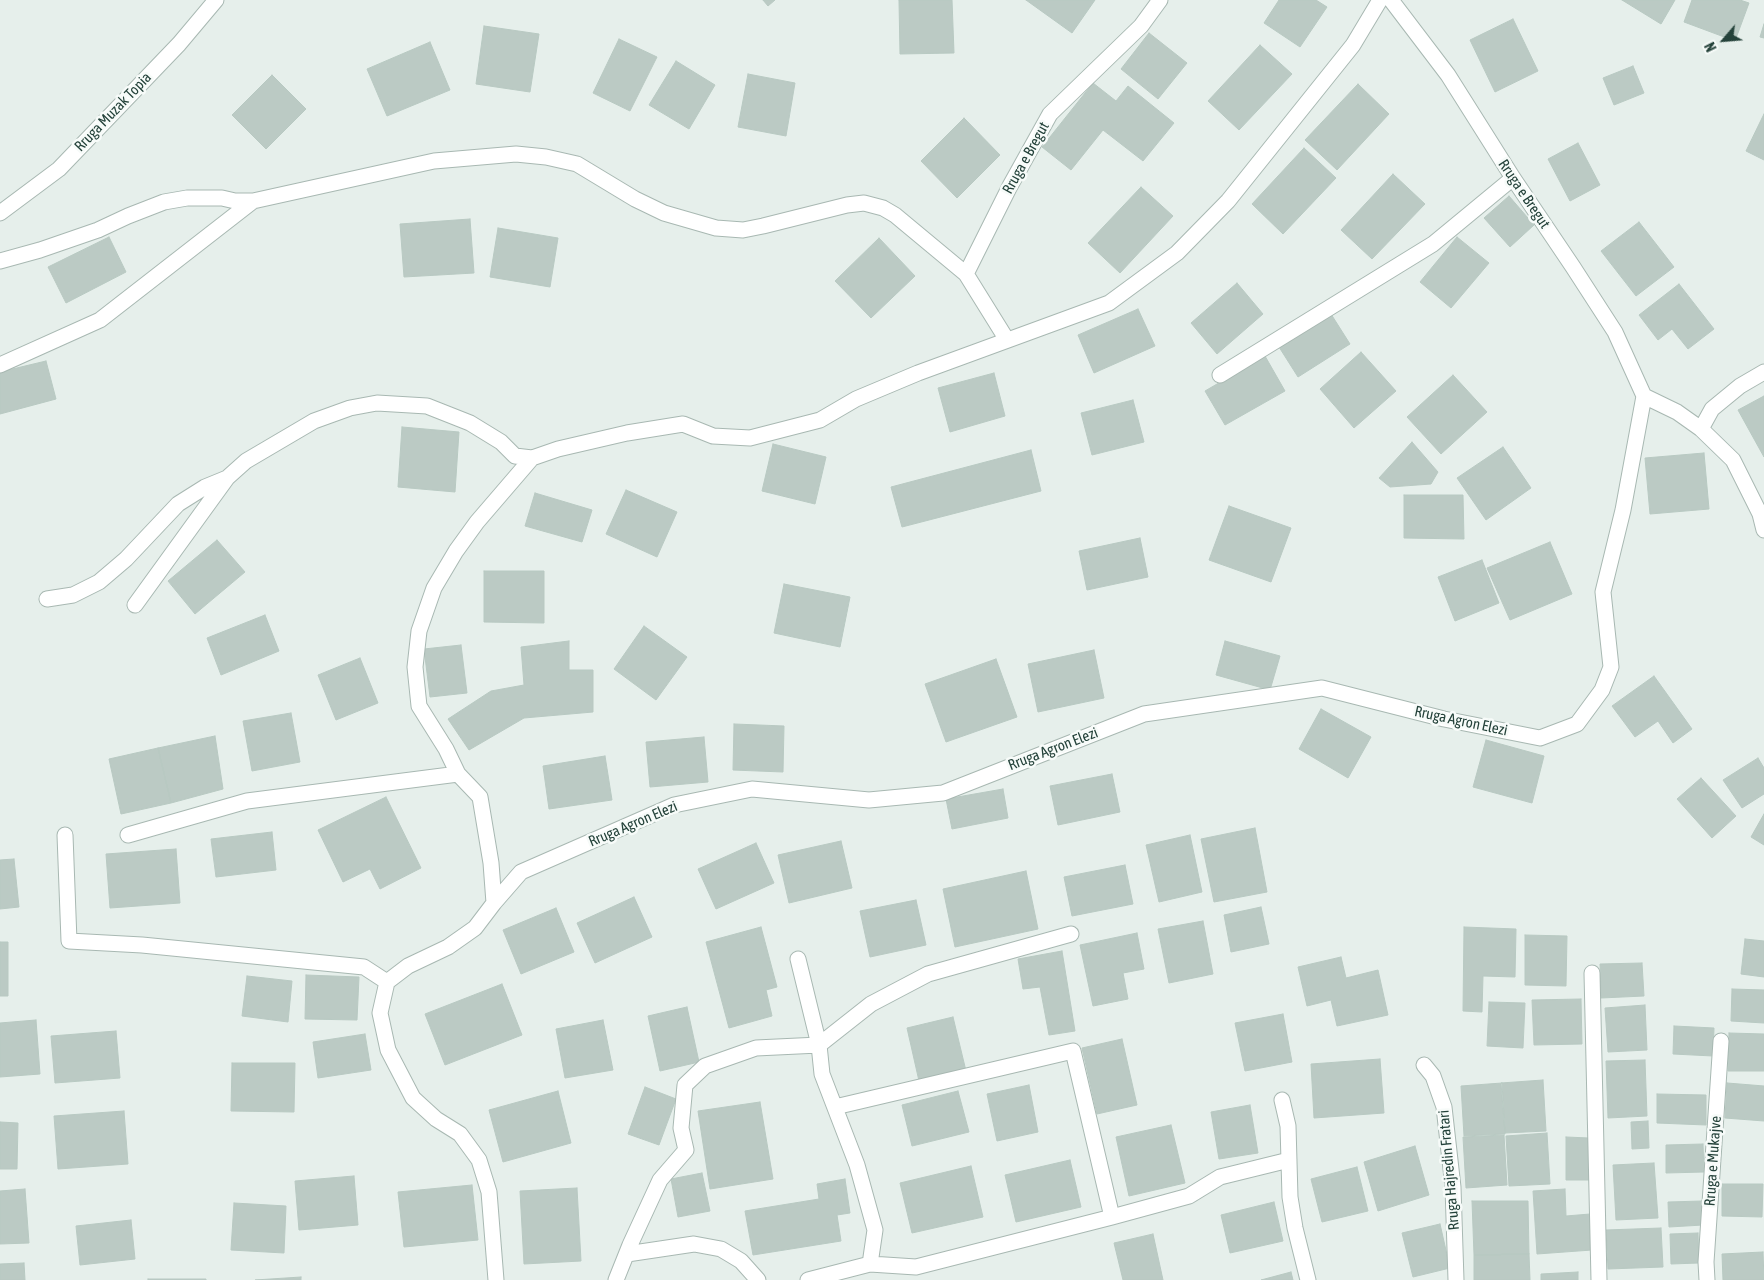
<!DOCTYPE html>
<style>
body{margin:0}
#map{position:relative;width:1764px;height:1280px;overflow:hidden;background:#e6efeb;font-family:"Asap Condensed",sans-serif}
canvas{display:block}
.north{position:absolute;left:1699px;top:15px;width:50px;height:50px;-webkit-text-stroke:4px #f7fbf9;paint-order:stroke;rotate:243deg;font-size:14px;font-weight:700;line-height:20px;text-align:center;color:#24423a}
.north::after{content:'';display:block;margin:auto;width:18px;height:22px;background:#24423a;clip-path:polygon(50% 0,100% 100%,50% 72%,0 100%)}
</style>
<div id="map">
<canvas width="1764" height="1280"></canvas>
<div class="north">N</div>
</div>
<script>
const g = document.querySelector('canvas').getContext('2d');
g.lineJoin = 'round';
function fill(path, color) { g.fillStyle = color; g.fill(path, 'evenodd'); }
const toPath = rows => new Path2D(rows.map(r => 'M' + r).join(''));
function stroke(path, color, width, dash) { g.strokeStyle = color; g.lineWidth = width; g.lineCap = dash ? 'butt' : 'round'; g.setLineDash(dash || []); g.stroke(path); }
function write(font, color, halo, rows, align = 'center') {
  g.font = font + ' "Asap Condensed",sans-serif'; g.lineWidth = 5; g.setLineDash([]); g.textBaseline = 'middle'; g.strokeStyle = halo; g.fillStyle = color; for (const [text, x, y, turn = 0] of rows) {
    g.save(); g.translate(x, y); g.rotate((+turn || 0) * Math.PI / 180); g.textAlign = isNaN(turn) ? turn : align; if (halo) g.strokeText(text, 0, 0); g.fillText(text, 0, 0); g.restore();
  }
}
const building = toPath([
 [763,0,775,0,768,6,763,0],
 [899,0,952,0,954,53,900,54,899,0],
 [1026,0,1095,0,1072,33,1026,0],
 [1279,0,1316,0,1327,7,1300,47,1264,23,1279,0],
 [1622,0,1675,0,1661,24,1622,0],
 [1692,0,1740,0,1749,3,1735,41,1684,22,1692,0],
 [1513,19,1538,71,1495,92,1470,40,1513,19],
 [1764,24,1764,38,1760,37,1764,24],
 [484,26,539,34,530,92,476,84,484,26],
 [1149,33,1187,63,1158,99,1121,69,1149,33],
 [619,39,657,57,630,111,593,93,619,39],
 [430,42,450,90,387,116,367,69,430,42],
 [1260,45,1292,74,1239,130,1208,101,1260,45],
 [676,61,715,85,689,129,649,105,676,61],
 [1633,66,1644,93,1614,105,1603,78,1633,66],
 [748,74,795,83,786,136,738,127,748,74],
 [272,75,306,109,266,149,232,115,272,75],
 [1093,83,1116,101,1128,86,1174,123,1143,161,1103,130,1071,170,1042,147,1093,83],
 [1358,84,1389,114,1337,170,1305,140,1358,84],
 [1764,114,1764,160,1746,151,1764,114],
 [964,118,1000,155,957,198,921,161,964,118],
 [1578,143,1600,185,1570,201,1548,159,1578,143],
 [1304,148,1336,178,1283,234,1252,204,1304,148],
 [1393,174,1425,204,1372,259,1341,230,1393,174],
 [1141,187,1173,216,1120,273,1088,243,1141,187],
 [1509,196,1534,225,1510,247,1484,218,1509,196],
 [470,219,474,273,404,277,400,224,470,219],
 [1639,222,1674,267,1636,296,1601,251,1639,222],
 [498,228,558,238,550,287,490,277,498,228],
 [109,237,126,272,66,303,48,267,109,237],
 [1457,237,1489,263,1451,308,1420,282,1457,237],
 [879,238,915,276,871,318,835,281,879,238],
 [1237,283,1263,314,1217,354,1191,323,1237,283],
 [1679,284,1714,329,1688,349,1672,329,1658,340,1639,315,1679,284],
 [1138,309,1155,346,1094,373,1078,335,1138,309],
 [1331,314,1350,344,1298,377,1279,347,1331,314],
 [1361,352,1396,391,1354,428,1320,389,1361,352],
 [1265,356,1285,391,1225,425,1205,391,1265,356],
 [46,361,56,399,0,414,0,372,46,361],
 [994,373,1005,416,950,432,938,388,994,373],
 [1453,375,1487,412,1441,454,1407,417,1453,375],
 [1764,396,1764,457,1738,410,1764,396],
 [1133,400,1144,442,1092,455,1081,413,1133,400],
 [402,427,459,432,455,492,398,487,402,427],
 [1412,442,1438,472,1431,484,1390,487,1379,478,1412,442],
 [773,444,826,457,815,504,762,491,773,444],
 [1503,447,1531,488,1486,520,1457,478,1503,447],
 [1031,450,1041,491,902,527,891,487,1031,450],
 [1704,453,1709,509,1650,514,1645,458,1704,453],
 [626,490,677,512,657,557,606,534,626,490],
 [535,493,592,510,582,542,525,526,535,493],
 [1404,495,1463,495,1464,539,1404,538,1404,495],
 [1229,506,1291,528,1271,582,1209,560,1229,506],
 [1140,538,1148,577,1087,590,1079,551,1140,538],
 [217,540,245,572,195,614,168,581,217,540],
 [1550,542,1572,594,1510,620,1487,568,1550,542],
 [1482,560,1499,603,1455,621,1438,577,1482,560],
 [484,571,544,571,544,623,484,622,484,571],
 [784,584,850,597,840,647,774,633,784,584],
 [265,615,279,651,221,675,207,638,265,615],
 [644,626,687,657,656,700,614,669,644,626],
 [569,641,569,670,593,670,593,712,524,718,469,750,448,719,491,691,524,685,521,647,569,641],
 [1225,641,1280,656,1270,690,1216,675,1225,641],
 [461,645,467,693,430,697,424,649,461,645],
 [1094,650,1104,698,1038,712,1028,664,1094,650],
 [360,658,378,703,336,720,318,675,360,658],
 [996,659,1017,717,946,742,925,684,996,659],
 [1654,676,1692,729,1673,743,1658,721,1635,737,1612,706,1654,676],
 [1321,709,1371,737,1348,778,1299,749,1321,709],
 [291,713,300,762,252,771,243,721,291,713],
 [734,724,784,726,783,772,733,770,734,724],
 [215,736,223,789,171,803,158,748,215,736],
 [704,737,708,782,650,787,646,742,704,737],
 [1486,740,1544,756,1532,803,1473,787,1486,740],
 [158,748,171,803,121,814,109,759,158,748],
 [605,756,612,800,549,809,543,766,605,756],
 [1758,758,1764,768,1764,794,1742,808,1723,780,1758,758],
 [1112,774,1120,812,1058,825,1050,786,1112,774],
 [1701,778,1736,816,1712,838,1677,799,1701,778],
 [1003,789,1008,818,952,829,946,799,1003,789],
 [386,797,421,868,380,889,370,869,343,882,318,830,386,797],
 [1764,814,1764,845,1751,837,1764,814],
 [1255,828,1267,892,1214,902,1201,839,1255,828],
 [272,832,276,870,216,877,211,839,272,832],
 [1190,835,1202,892,1159,902,1146,845,1190,835],
 [841,841,852,888,789,903,778,855,841,841],
 [756,843,774,883,716,909,698,869,756,843],
 [176,849,180,903,110,908,106,854,176,849],
 [14,859,19,907,0,909,0,860,14,859],
 [1125,865,1133,904,1072,916,1064,877,1125,865],
 [1026,871,1038,929,955,947,943,889,1026,871],
 [634,897,652,937,595,963,577,923,634,897],
 [916,900,926,945,870,957,860,911,916,900],
 [1261,907,1269,944,1231,952,1224,915,1261,907],
 [556,908,574,952,521,974,503,930,556,908],
 [1203,921,1213,974,1169,983,1158,929,1203,921],
 [761,927,777,987,766,990,772,1016,729,1028,706,942,761,927],
 [1464,927,1516,929,1515,977,1483,976,1482,1012,1463,1011,1464,927],
 [1137,933,1144,969,1123,973,1128,999,1093,1006,1080,945,1137,933],
 [1525,935,1567,936,1566,986,1525,985,1525,935],
 [1745,939,1764,941,1764,977,1741,974,1745,939],
 [0,942,8,942,8,996,0,996,0,942],
 [1062,951,1075,1031,1049,1035,1040,987,1023,989,1018,959,1062,951],
 [1341,957,1346,978,1378,970,1388,1015,1337,1026,1331,1000,1307,1006,1298,967,1341,957],
 [1642,963,1644,996,1601,998,1600,964,1642,963],
 [306,975,359,977,357,1020,305,1019,306,975],
 [247,976,292,981,288,1022,242,1016,247,976],
 [502,984,522,1035,445,1065,425,1014,502,984],
 [1732,989,1764,990,1764,1023,1731,1021,1732,989],
 [1581,999,1582,1044,1534,1045,1532,1000,1581,999],
 [1489,1002,1525,1003,1523,1048,1487,1046,1489,1002],
 [1645,1005,1647,1050,1608,1052,1605,1008,1645,1005],
 [687,1007,699,1062,660,1071,648,1016,687,1007],
 [1283,1014,1292,1062,1245,1071,1235,1023,1283,1014],
 [953,1017,966,1071,919,1081,907,1028,953,1017],
 [36,1020,40,1074,0,1077,0,1023,36,1020],
 [603,1020,613,1070,565,1078,556,1029,603,1020],
 [1674,1026,1714,1028,1713,1056,1673,1054,1674,1026],
 [116,1031,120,1078,55,1083,51,1036,116,1031],
 [1729,1033,1764,1034,1764,1071,1728,1071,1729,1033],
 [365,1034,371,1070,318,1078,313,1042,365,1034],
 [1122,1039,1137,1105,1097,1114,1082,1048,1122,1039],
 [1380,1059,1384,1113,1314,1118,1311,1064,1380,1059],
 [1645,1060,1647,1116,1608,1118,1606,1061,1645,1060],
 [232,1063,295,1063,294,1112,231,1111,232,1063],
 [1543,1080,1546,1131,1505,1133,1501,1083,1543,1080],
 [1502,1083,1505,1134,1464,1136,1461,1086,1502,1083],
 [1727,1083,1764,1086,1764,1121,1725,1118,1727,1083],
 [1029,1085,1038,1132,997,1141,987,1094,1029,1085],
 [645,1087,676,1099,659,1145,628,1134,645,1087],
 [558,1091,571,1143,503,1162,489,1110,558,1091],
 [958,1091,969,1132,912,1146,902,1105,958,1091],
 [1657,1094,1706,1095,1706,1125,1657,1123,1657,1094],
 [760,1102,773,1179,710,1189,698,1111,760,1102],
 [1250,1105,1258,1153,1219,1159,1211,1112,1250,1105],
 [124,1111,128,1164,58,1169,54,1116,124,1111],
 [1648,1121,1649,1148,1632,1149,1631,1122,1648,1121],
 [0,1122,18,1123,17,1169,0,1169,0,1122],
 [1171,1125,1185,1183,1129,1196,1116,1137,1171,1125],
 [1547,1133,1550,1184,1509,1186,1506,1136,1547,1133],
 [1504,1135,1507,1185,1466,1188,1463,1137,1504,1135],
 [1566,1137,1589,1138,1589,1180,1566,1180,1566,1137],
 [1703,1144,1704,1172,1666,1173,1666,1145,1703,1144],
 [1415,1146,1429,1195,1378,1211,1364,1162,1415,1146],
 [1070,1160,1081,1207,1016,1222,1005,1175,1070,1160],
 [1654,1163,1658,1218,1616,1220,1613,1165,1654,1163],
 [971,1166,983,1217,912,1233,900,1183,971,1166],
 [1357,1167,1368,1211,1322,1222,1311,1179,1357,1167],
 [702,1173,710,1211,678,1217,671,1179,702,1173],
 [354,1176,358,1225,299,1230,295,1181,354,1176],
 [845,1179,850,1213,837,1215,841,1241,753,1255,745,1211,819,1199,817,1184,845,1179],
 [1722,1184,1763,1184,1762,1217,1722,1216,1722,1184],
 [472,1185,478,1240,404,1247,398,1192,472,1185],
 [577,1188,581,1261,524,1264,520,1191,577,1188],
 [25,1189,29,1243,0,1244,0,1191,25,1189],
 [1565,1189,1566,1216,1590,1214,1592,1250,1537,1254,1533,1191,1565,1189],
 [1472,1201,1528,1201,1529,1254,1474,1255,1472,1201],
 [1702,1201,1703,1225,1669,1227,1668,1202,1702,1201],
 [1274,1202,1283,1241,1230,1253,1221,1215,1274,1202],
 [234,1203,286,1206,284,1253,231,1250,234,1203],
 [131,1220,135,1259,80,1265,76,1226,131,1220],
 [1440,1224,1450,1268,1413,1277,1402,1233,1440,1224],
 [1661,1228,1663,1267,1608,1269,1606,1230,1661,1228],
 [1698,1233,1699,1263,1671,1264,1670,1234,1698,1233],
 [1153,1234,1163,1280,1123,1280,1114,1243,1153,1234],
 [1763,1252,1764,1280,1723,1280,1722,1254,1763,1252],
 [1529,1254,1530,1280,1474,1280,1474,1255,1529,1254],
 [24,1263,25,1280,0,1280,0,1264,24,1263],
 [1291,1272,1293,1280,1261,1280,1291,1272],
 [1578,1272,1578,1280,1541,1280,1541,1274,1578,1272],
 [301,1277,301,1280,255,1280,301,1277],
 [148,1279,206,1279,206,1280,148,1280,148,1279]
]);
fill(building, '#bbcac4');
stroke(building, '#b8c9c2', 1);
const service = toPath([
 [1391,0,1448,75,1513,178,1573,267,1615,332,1644,396],
 [0,261,40,250,98,230,128,216,164,202,187,198,222,198,235,201,253,201,434,161,516,154,546,157,577,164,635,199,664,213,716,228,743,230,763,226,847,205,864,203,883,208,895,215,966,274],
 [1007,340,966,274,1010,186,1050,114,1141,26,1160,0],
 [0,365,100,320,253,201],
 [1220,375,1433,244,1513,178],
 [1701,429,1712,409,1740,386,1764,372],
 [47,599,73,595,99,582,126,559,178,504,205,487,227,478],
 [135,605,227,478,246,461,314,421,350,408,377,403,427,406,470,423,501,442,515,456,532,458],
 [65,835,69,941,142,945,364,967,387,982],
 [128,835,247,801,458,774],
 [494,903,491,863,480,797,458,774,446,749,419,706,415,667,419,631,434,588,456,551,477,522,532,458,558,449,627,433,683,424,713,436,750,438,820,420,856,399,918,373,1109,303,1177,253,1228,201,1353,45,1380,0],
 [798,959,819,1045,822,1074,857,1165,875,1230,870,1264],
 [1592,973,1599,1280],
 [1424,1065,1433,1076,1444,1107,1453,1187,1456,1280],
 [1282,1100,1288,1126,1290,1197,1295,1228,1308,1280],
 [835,1107,1073,1051,1112,1217],
 [627,1254,694,1244,721,1249,741,1261,758,1280],
 [496,1280,489,1192,479,1160,460,1134,436,1119,413,1098,388,1050,380,1013,387,982,408,966,448,947,475,928,494,903,521,872,674,805,752,789,869,800,943,793,1144,714,1322,688,1444,719,1540,738,1577,724,1602,690,1611,667,1603,592,1623,510,1644,396,1677,412,1701,429,1733,460,1760,514,1764,530],
 [616,1280,630,1245,660,1180,686,1150,681,1128,685,1085,705,1066,756,1048,819,1045,871,1004,928,974,1071,934],
 [808,1280,870,1264,916,1267,1112,1217,1189,1196,1220,1177,1289,1160],
 [1707,1280,1706,1262,1721,1041]
]);
const tertiary = toPath([
 [0,213,59,169,179,44,216,0]
]);
stroke(service, '#a8b8b2', 17);
stroke(tertiary, '#a8b8b2', 17);
stroke(service, '#fff', 15);
stroke(tertiary, '#fff', 15);
write('15px', '#24423a', '#f7fbf9', [
 ["Rruga Muzak Topia",113,112,-46],
 ["Rruga e Bregut",1026,158,-61],
 ["Rruga e Bregut",1524,194,56],
 ["Rruga Agron Elezi",1461,721,12],
 ["Rruga Agron Elezi",1053,749,-21],
 ["Rruga Agron Elezi",633,824,-23],
 ["Rruga e Mukajve",1713,1161,-86],
 ["Rruga Hajredin Fratari",1449,1170,-95]
]);
</script>
